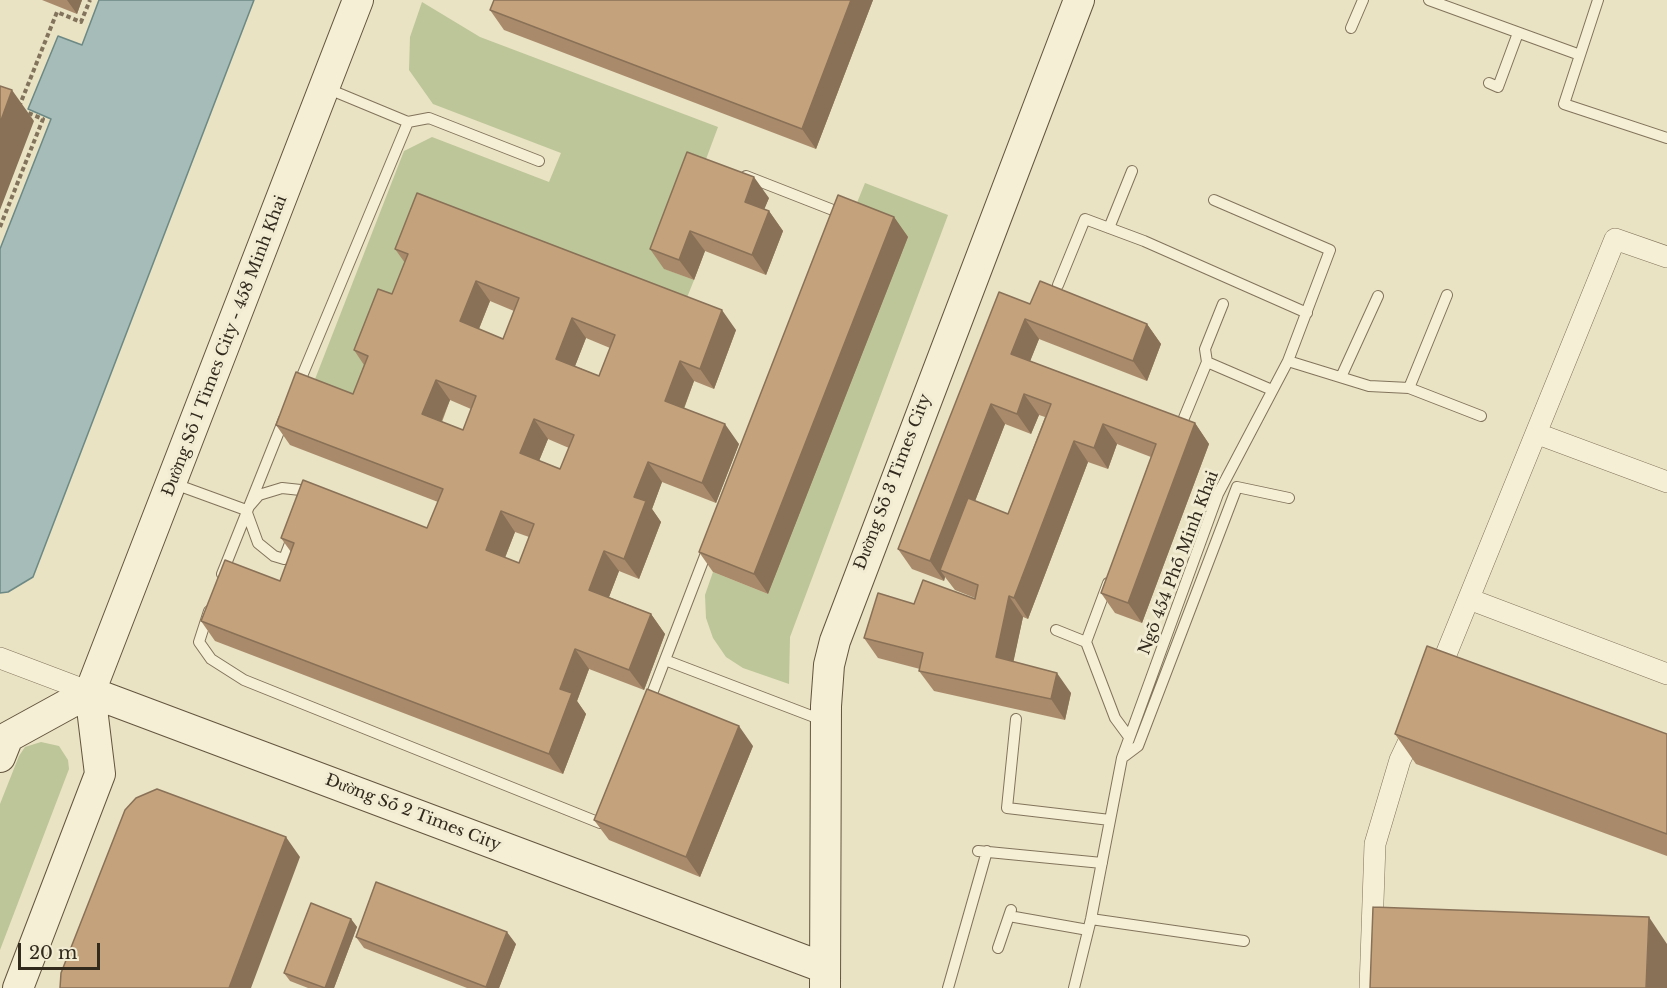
<!DOCTYPE html>
<meta charset="utf-8">
<style>
body{margin:0}
#map{position:relative;width:1667px;height:988px;overflow:hidden;background:#e9e2c3;font-family:"Libre Baskerville",serif}
canvas{display:block}
.scale{position:absolute;left:18px;top:943px;width:82px;height:27px;box-sizing:border-box;border:3px solid #332a1e;border-top:0;padding-left:8px;font-size:18px;line-height:21px;white-space:nowrap;color:#332a1e;-webkit-text-stroke:4px #f1ecd2;paint-order:stroke}
</style>
<div id="map">
<canvas width="1667" height="988"></canvas>
<div class="scale">20 m</div>
</div>
<script>
const g = document.querySelector('canvas').getContext('2d');
g.lineJoin = 'round';
function fill(path, color) { g.fillStyle = color; g.fill(path, 'evenodd'); }
const toPath = rows => new Path2D(rows.map(r => 'M' + r).join(''));
function stroke(path, color, width, dash) { g.strokeStyle = color; g.lineWidth = width; g.lineCap = dash ? 'butt' : 'round'; g.setLineDash(dash || []); g.stroke(path); }
function write(font, color, halo, rows, align = 'center') {
  g.font = font + ' "Libre Baskerville",serif'; g.lineWidth = 6; g.setLineDash([]); g.textBaseline = 'middle'; g.strokeStyle = halo; g.fillStyle = color; for (const [text, x, y, turn = 0] of rows) {
    g.save(); g.translate(x, y); g.rotate((+turn || 0) * Math.PI / 180); g.textAlign = isNaN(turn) ? turn : align; if (halo) g.strokeText(text, 0, 0); g.fillText(text, 0, 0); g.restore();
  }
}
fill(toPath([
 [422,2,480,37,718,127,665,269,694,280,682,310,431,213,367,414,310,392,404,151,432,137,549,182,561,153,433,104,409,70,410,37],
 [865,183,948,215,790,637,789,684,743,668,726,657,713,638,706,618,705,595,713,572,768,594,908,237,852,215],
 [41,742,59,746,68,760,69,769,0,950,0,804,19,756,25,747]
]), '#bcc698');
const water = toPath([
 [99,0,254,0,33,577,8,592,0,593,0,249,51,119,28,109,58,36,82,45,99,0]
]);
fill(water, '#a5bcb8');
stroke(water, '#6d8985', 1.5);
const lane = toPath([
 [1429,0,1580,55],
 [1598,0,1564,104,1667,138],
 [1351,28,1363,0],
 [1489,83,1498,87,1518,33],
 [326,88,408,122,429,118,539,161],
 [746,176,838,212,835,220],
 [1109,228,1132,171],
 [1058,285,1085,219,1144,241,1307,313],
 [1223,304,1205,349,1207,362,1272,390],
 [1288,361,1369,386,1409,388,1481,416],
 [1341,377,1378,296],
 [297,388,408,122],
 [1409,388,1447,295],
 [1179,430,1207,362],
 [172,483,246,510],
 [282,488,310,491,284,559,274,556,258,543,246,510,259,495,282,488],
 [222,574,284,419],
 [209,611,199,642,211,659,244,680,600,823,602,816],
 [1056,630,1086,642,1115,718,1129,737],
 [1086,642,1108,583],
 [665,660,822,720],
 [648,704,708,548],
 [1016,719,1007,808,1110,820],
 [1122,758,1138,746,1237,487,1289,498],
 [978,851,1102,863],
 [1009,916,1088,930],
 [1091,919,1244,941],
 [998,948,1011,910],
 [948,988,987,851],
 [1074,988,1091,919,1122,758,1218,494,1288,361,1330,250,1214,200]
]);
const street = toPath([
 [1538,434,1667,482],
 [1469,599,1667,674],
 [0,658,90,692],
 [1436,679,1615,239,1667,257],
 [1370,988,1375,844,1400,760,1417,724]
]);
const secondary = toPath([
 [90,692,825,968],
 [0,757,8,737,90,692],
 [18,988,100,774,90,692,358,0],
 [825,988,826,706,829,665,835,641,1079,0]
]);
stroke(lane, '#82745c', 12);
stroke(street, '#82745c', 22);
stroke(secondary, '#63553f', 32);
stroke(toPath([
 [19,107,57,12,81,22,90,0],
 [0,227,43,119,26,112]
]), '#82745c', 4, [4.5, 3]);
stroke(lane, '#f5efd5', 10);
stroke(street, '#f5efd5', 21);
stroke(secondary, '#f5efd5', 30);
fill(toPath([
 [42,0,82,0,77,14],
 [873,0,816,149,504,30,490,10],
 [769,198,764,209,769,211,783,231,766,275,705,251,694,280,664,269,650,249],
 [894,217,908,237,768,594,713,572,699,552],
 [395,249,736,330,714,389,694,381,684,409,739,444,716,503,662,482,652,509,661,522,639,579,619,571,609,597,651,614,665,634,644,690,589,669,577,701,586,714,563,774,215,641,201,621,280,581,291,552,281,538,427,528,438,502,290,445,276,425,353,394,364,365,354,350,392,294,405,263],
 [490,301,514,311,503,339,479,329],
 [586,338,610,348,599,376,575,366],
 [450,400,471,409,463,430,442,422],
 [548,439,569,448,560,469,539,461],
 [515,532,529,537,519,563,505,558],
 [1030,304,1147,324,1161,344,1147,381,1039,339,1030,361,1195,423,1209,444,1142,623,1115,613,1101,593,1151,457,1117,444,1108,469,1088,462,1028,619,1023,617,1013,662,1071,693,1065,720,934,691,919,671,920,669,878,658,864,638,914,604,975,599,975,598,955,590,945,577,944,581,912,569,898,549],
 [1039,415,1045,417,1008,514,975,501,1005,424,1031,434],
 [1395,734,1667,734,1667,856,1416,764],
 [753,746,700,877,609,840,594,820],
 [351,919,357,927,334,988,308,988,290,981,284,973],
 [356,937,516,944,499,988,467,988,364,948]
]), '#a98b6b');
fill(toPath([
 [67,0,82,0,77,14],
 [851,0,873,0,816,149,802,129],
 [12,90,34,121,0,210,0,123],
 [754,177,769,198,759,222,745,202],
 [769,211,783,231,766,275,752,255],
 [894,217,908,237,768,594,754,574],
 [690,231,705,251,694,280,679,260],
 [476,281,490,301,474,341,460,321],
 [722,310,736,330,714,389,700,369],
 [572,318,586,338,570,379,556,359],
 [1025,319,1039,339,1025,374,1011,354],
 [1147,324,1161,344,1147,381,1133,361],
 [680,361,694,381,679,421,665,401],
 [436,380,450,400,436,434,422,414],
 [1024,394,1039,415,1031,434,1017,414],
 [991,404,1005,424,947,573,940,570,945,577,944,581,930,561],
 [534,419,548,439,534,473,520,453],
 [1195,423,1209,444,1142,623,1128,603],
 [725,424,739,444,716,503,702,483],
 [1103,424,1117,444,1108,469,1094,448],
 [1074,441,1088,462,1028,619,1014,598],
 [648,462,662,482,652,509,661,522,639,579,624,559,634,497],
 [501,511,515,532,500,570,486,550],
 [604,551,619,571,604,610,589,590],
 [1009,596,1023,617,1010,678,996,657],
 [651,614,665,634,644,690,629,670],
 [575,649,589,669,577,701,586,714,563,774,549,754,560,689],
 [1057,673,1071,693,1065,720,1051,699],
 [739,726,753,746,700,877,686,857],
 [286,837,300,857,251,988,229,988],
 [1649,917,1667,944,1667,988,1646,988],
 [351,919,357,927,334,988,325,988],
 [507,932,516,944,499,988,487,988,486,987]
]), '#897157');
const building = toPath([
 [494,0,851,0,802,129,490,10,494,0],
 [0,86,12,90,0,123,0,86],
 [687,152,754,177,745,202,769,211,752,255,690,231,679,260,650,249,687,152],
 [417,193,722,310,700,369,680,361,665,401,725,424,702,483,648,462,634,497,646,501,624,559,604,551,589,590,651,614,629,670,575,649,560,689,572,693,549,754,201,621,225,560,280,581,294,543,281,538,303,480,427,528,443,489,276,425,296,372,353,394,368,356,354,350,378,289,392,294,408,254,395,249,417,193],
 [476,281,519,298,503,339,460,321,476,281],
 [572,318,615,335,599,376,556,359,572,318],
 [436,380,476,396,463,430,422,414,436,380],
 [534,419,574,435,560,469,520,453,534,419],
 [501,511,534,524,519,563,486,550,501,511],
 [838,195,894,217,754,574,699,552,838,195],
 [1040,281,1147,324,1133,361,1025,319,1011,354,1195,423,1128,603,1101,593,1156,444,1103,424,1094,448,1074,441,1014,598,1009,596,996,657,1057,673,1051,699,919,671,923,653,864,638,878,593,914,604,923,580,975,599,978,585,940,570,968,498,1008,514,1051,404,1024,394,1017,414,991,404,930,561,898,549,999,292,1030,304,1040,281],
 [1427,646,1667,734,1667,834,1395,734,1427,646],
 [647,689,739,726,686,857,594,820,647,689],
 [157,789,286,837,229,988,60,988,61,973,125,810,136,798,157,789],
 [376,882,507,932,486,987,356,937,376,882],
 [311,903,351,919,325,988,284,973,311,903],
 [1373,907,1649,917,1646,988,1370,988,1373,907]
]);
fill(building, '#c4a27c');
stroke(building, '#897157', 1.5);
write('16px', '#332a1e', '#f1ecd2', [
 ["Đường Số 1 Times City - 458 Minh Khai",225,346,-69],
 ["Đường Số 3 Times City",893,482,-69],
 ["Ngõ 454 Phố Minh Khai",1179,563,-69],
 ["Đường Số 2 Times City",413,813,21]
]);
</script>
